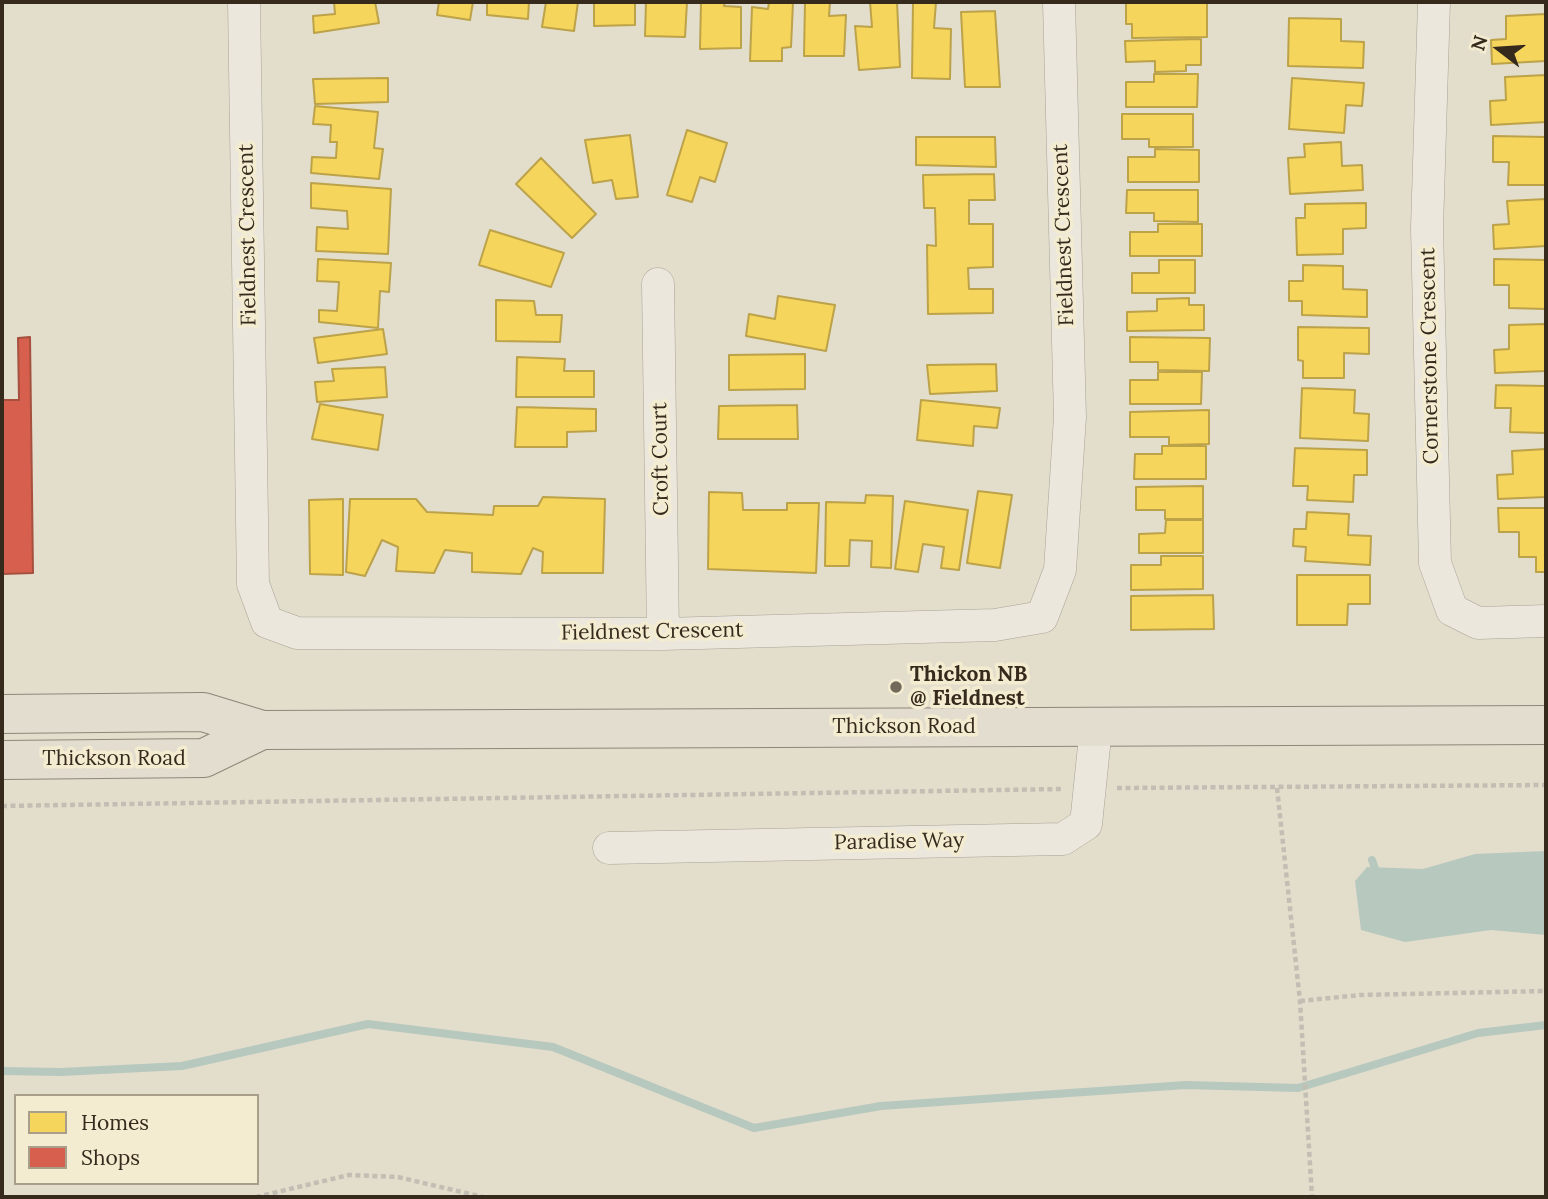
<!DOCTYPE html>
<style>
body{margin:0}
#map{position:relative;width:1548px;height:1199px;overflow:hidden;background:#e3ddcb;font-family:Lora,serif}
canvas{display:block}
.frame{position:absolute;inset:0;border:4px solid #362a1d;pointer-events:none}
.legend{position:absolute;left:14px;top:1094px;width:245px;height:91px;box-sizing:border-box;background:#f4ecd1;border:2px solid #a89e89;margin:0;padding:9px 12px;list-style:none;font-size:21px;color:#362a1d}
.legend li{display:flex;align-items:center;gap:14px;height:35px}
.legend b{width:35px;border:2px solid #a89e89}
.north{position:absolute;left:1464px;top:14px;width:70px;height:70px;-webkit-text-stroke:5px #f4ecd1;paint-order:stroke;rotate:287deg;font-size:19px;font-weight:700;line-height:28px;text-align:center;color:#362a1d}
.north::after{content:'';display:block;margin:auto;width:24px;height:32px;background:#362a1d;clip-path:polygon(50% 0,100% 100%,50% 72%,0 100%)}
</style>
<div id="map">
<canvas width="1548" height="1199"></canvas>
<div class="frame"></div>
<ul class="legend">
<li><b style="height:19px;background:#f6d55c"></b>Homes</li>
<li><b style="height:19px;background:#d6604d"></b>Shops</li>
</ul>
<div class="north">N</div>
</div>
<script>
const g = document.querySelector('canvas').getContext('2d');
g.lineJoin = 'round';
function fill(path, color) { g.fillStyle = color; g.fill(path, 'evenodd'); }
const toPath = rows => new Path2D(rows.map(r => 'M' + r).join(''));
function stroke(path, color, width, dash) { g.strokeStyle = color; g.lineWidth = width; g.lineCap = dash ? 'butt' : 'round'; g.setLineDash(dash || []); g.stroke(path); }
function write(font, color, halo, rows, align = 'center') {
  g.font = font + ' Lora,serif'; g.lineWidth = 7; g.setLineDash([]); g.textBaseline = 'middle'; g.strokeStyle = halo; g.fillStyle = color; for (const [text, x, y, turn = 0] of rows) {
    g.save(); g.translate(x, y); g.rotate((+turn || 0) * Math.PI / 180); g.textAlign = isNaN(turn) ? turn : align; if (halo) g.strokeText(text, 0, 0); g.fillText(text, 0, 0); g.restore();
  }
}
fill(toPath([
 [1546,851,1546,935,1491,930,1405,942,1361,930,1355,881,1367,867,1423,869,1475,854]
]), '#b7c8be');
const homes = toPath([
 [334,2,375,2,379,23,314,33,313,16,335,14,334,2],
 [439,2,473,2,470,20,437,15,439,2],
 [487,2,529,2,528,19,487,15,487,2],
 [546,2,578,2,574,31,542,27,546,2],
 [594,2,635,2,635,25,594,26,594,2],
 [646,2,687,2,685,37,645,36,646,2],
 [701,2,725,2,724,6,741,7,741,48,700,49,701,2],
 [769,2,793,2,791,47,782,48,782,61,750,61,752,7,768,9,769,2],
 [805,2,830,2,829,16,846,15,844,56,804,56,805,2],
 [870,2,897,2,900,67,859,70,855,26,872,27,870,2],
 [913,2,936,2,934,28,951,29,950,79,912,78,913,2],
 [1126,2,1207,2,1207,37,1132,38,1132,24,1126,24,1126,2],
 [995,11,1000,87,965,87,961,12,995,11],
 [1546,14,1546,61,1492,64,1491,40,1506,39,1506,16,1546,14],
 [1289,18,1341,19,1341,41,1364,42,1363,68,1288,66,1289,18],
 [1201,39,1201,65,1186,65,1186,71,1155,72,1155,61,1126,62,1125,41,1201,39],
 [1154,74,1198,74,1197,107,1126,107,1126,82,1154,82,1154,74],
 [1546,75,1546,122,1491,125,1490,101,1506,100,1505,77,1546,75],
 [388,78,388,102,315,104,313,79,388,78],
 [1292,78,1364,83,1362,106,1346,105,1344,133,1289,129,1292,78],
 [315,106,378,112,374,148,383,149,379,179,311,173,312,157,336,158,337,142,330,142,331,125,313,124,315,106],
 [1122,114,1193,114,1193,147,1149,147,1149,139,1122,139,1122,114],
 [687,130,727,143,715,182,700,177,692,202,667,195,687,130],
 [630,135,638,197,616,199,612,180,593,183,585,140,630,135],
 [1493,136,1546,137,1546,185,1508,185,1509,162,1493,162,1493,136],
 [916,137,995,137,996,167,916,165,916,137],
 [1341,142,1342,166,1362,165,1363,190,1290,194,1288,158,1305,157,1304,144,1341,142],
 [1155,149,1199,150,1199,182,1128,182,1128,157,1155,157,1155,149],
 [541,158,596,214,572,238,516,184,541,158],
 [994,174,995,200,969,200,969,224,993,224,993,267,968,268,969,289,993,289,993,313,928,314,927,245,936,246,935,208,924,208,923,175,994,174],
 [311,183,391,189,388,254,316,251,317,227,348,229,347,211,311,208,311,183],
 [1127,190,1198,190,1198,222,1154,221,1154,213,1126,213,1127,190],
 [1546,199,1546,246,1494,249,1493,225,1509,224,1507,201,1546,199],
 [1366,203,1366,228,1343,229,1343,254,1297,255,1296,218,1305,218,1305,204,1366,203],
 [1158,224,1202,224,1202,256,1130,256,1130,232,1158,232,1158,224],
 [490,230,564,253,551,287,479,265,490,230],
 [318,259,391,263,389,292,380,291,378,328,319,322,319,310,337,311,339,282,317,281,318,259],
 [1494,259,1546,260,1546,309,1509,308,1509,285,1494,285,1494,259],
 [1159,260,1195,260,1195,293,1132,293,1132,273,1159,273,1159,260],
 [1303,265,1343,266,1343,289,1367,290,1367,317,1302,315,1302,301,1289,301,1289,281,1303,281,1303,265],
 [778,296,835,305,826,351,746,336,749,314,775,319,778,296],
 [1189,298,1189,305,1204,305,1204,330,1127,331,1127,312,1157,311,1157,299,1189,298],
 [496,300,534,301,536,315,562,315,560,342,496,341,496,300],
 [1546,324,1546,371,1495,373,1494,350,1509,349,1509,325,1546,324],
 [1298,327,1369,328,1369,354,1344,353,1344,378,1303,378,1303,361,1298,360,1298,327],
 [383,329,387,354,318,363,314,338,383,329],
 [1130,337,1210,338,1209,371,1158,370,1158,362,1130,362,1130,337],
 [805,354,805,389,729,390,729,355,805,354],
 [517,357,565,359,564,371,594,371,594,397,516,397,517,357],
 [996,364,997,391,930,394,927,365,996,364],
 [385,367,387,397,317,402,315,382,334,381,332,369,385,367],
 [1158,372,1202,372,1201,404,1130,404,1130,380,1158,380,1158,372],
 [1496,385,1546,386,1546,433,1510,432,1511,408,1495,408,1496,385],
 [1302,388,1355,390,1354,413,1369,414,1368,441,1300,438,1302,388],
 [921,400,1000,408,997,428,974,426,973,446,917,440,921,400],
 [320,404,383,415,378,450,312,439,320,404],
 [797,405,798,439,718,439,719,406,797,405],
 [517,407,596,409,596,431,567,432,567,447,515,447,517,407],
 [1209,410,1209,444,1169,445,1169,437,1130,437,1130,412,1209,410],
 [1162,446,1206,446,1206,479,1134,479,1135,454,1162,454,1162,446],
 [1295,448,1367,450,1367,475,1354,475,1353,502,1307,500,1308,486,1293,486,1295,448],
 [1546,449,1546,497,1498,499,1497,475,1513,474,1512,451,1546,449],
 [1203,486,1203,519,1165,519,1165,510,1136,510,1136,487,1203,486],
 [978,491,1012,495,1000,568,967,563,978,491],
 [709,492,742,493,743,510,787,510,787,503,819,503,816,573,708,569,709,492],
 [866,495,893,496,891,568,871,567,872,541,850,540,849,566,825,566,826,502,865,503,866,495],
 [543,497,605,499,603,573,542,573,543,552,533,548,521,574,472,572,472,553,445,550,434,573,396,571,398,547,382,540,365,576,346,572,350,499,416,499,427,512,493,515,494,506,538,506,543,497],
 [343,499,343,575,310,574,309,500,343,499],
 [905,501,968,510,959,570,941,568,944,547,923,544,918,572,895,569,905,501],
 [1498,508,1546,508,1546,572,1536,572,1536,557,1519,557,1519,532,1499,532,1498,508],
 [1307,512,1349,514,1348,535,1371,536,1370,565,1305,561,1306,547,1293,546,1294,529,1306,529,1307,512],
 [1166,520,1203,520,1203,553,1139,553,1139,534,1165,533,1166,520],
 [1161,556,1203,556,1203,589,1131,590,1131,565,1161,565,1161,556],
 [1297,575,1370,575,1370,604,1348,604,1347,625,1297,625,1297,575],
 [1213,595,1214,629,1131,630,1131,596,1213,595]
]);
fill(homes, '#f6d55c');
stroke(homes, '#bca249', 2);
const shops = toPath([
 [30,337,33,573,2,574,2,400,19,400,18,338,30,337]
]);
fill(shops, '#d6604d');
stroke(shops, '#a6503f', 2);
stroke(toPath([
 [1372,860,1378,877],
 [2,1071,61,1072,182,1066,368,1024,553,1047,754,1128,881,1106,1186,1085,1298,1088,1478,1033,1546,1025]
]), '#b7c8be', 8);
const minor = toPath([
 [244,2,253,584,267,622,297,633,663,634,995,625,1042,617,1060,570,1070,417,1059,2],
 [1434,2,1427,228,1435,563,1452,610,1478,623,1546,621],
 [658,284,663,634],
 [609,848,1063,839,1086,824,1096,727]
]);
const major = toPath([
 [2,714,203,712,262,730,1546,725],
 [2,760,204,758,262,730]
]);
stroke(minor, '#a8a295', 33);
stroke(major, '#8d877b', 40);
stroke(toPath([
 [1117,788,1546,785],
 [1277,788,1300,1001,1312,1197],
 [2,806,1062,789],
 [1300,1001,1360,995,1546,991],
 [256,1197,349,1175,398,1177,483,1197]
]), '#c3beb4', 4.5, [5, 3.5]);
stroke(minor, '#ebe7dd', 32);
stroke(major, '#e2ddce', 38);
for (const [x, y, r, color] of [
 [896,687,7,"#73695a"]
]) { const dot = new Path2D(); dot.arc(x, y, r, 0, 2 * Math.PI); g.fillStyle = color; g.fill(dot); stroke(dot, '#f4ecd1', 2.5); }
write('21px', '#362a1d', '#f4ecd1', [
 ["Fieldnest Crescent",248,235,-91],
 ["Fieldnest Crescent",1064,235,-92],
 ["Cornerstone Crescent",1430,356,-91],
 ["Croft Court",661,459,-91],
 ["Fieldnest Crescent",652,632,-1],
 ["Thickson Road",904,727],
 ["Thickson Road",114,759],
 ["Paradise Way",899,842,-1]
]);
write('bold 21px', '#362a1d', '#f4ecd1', [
 ["Thickon NB",910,675],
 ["@ Fieldnest",910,699]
], 'left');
</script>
